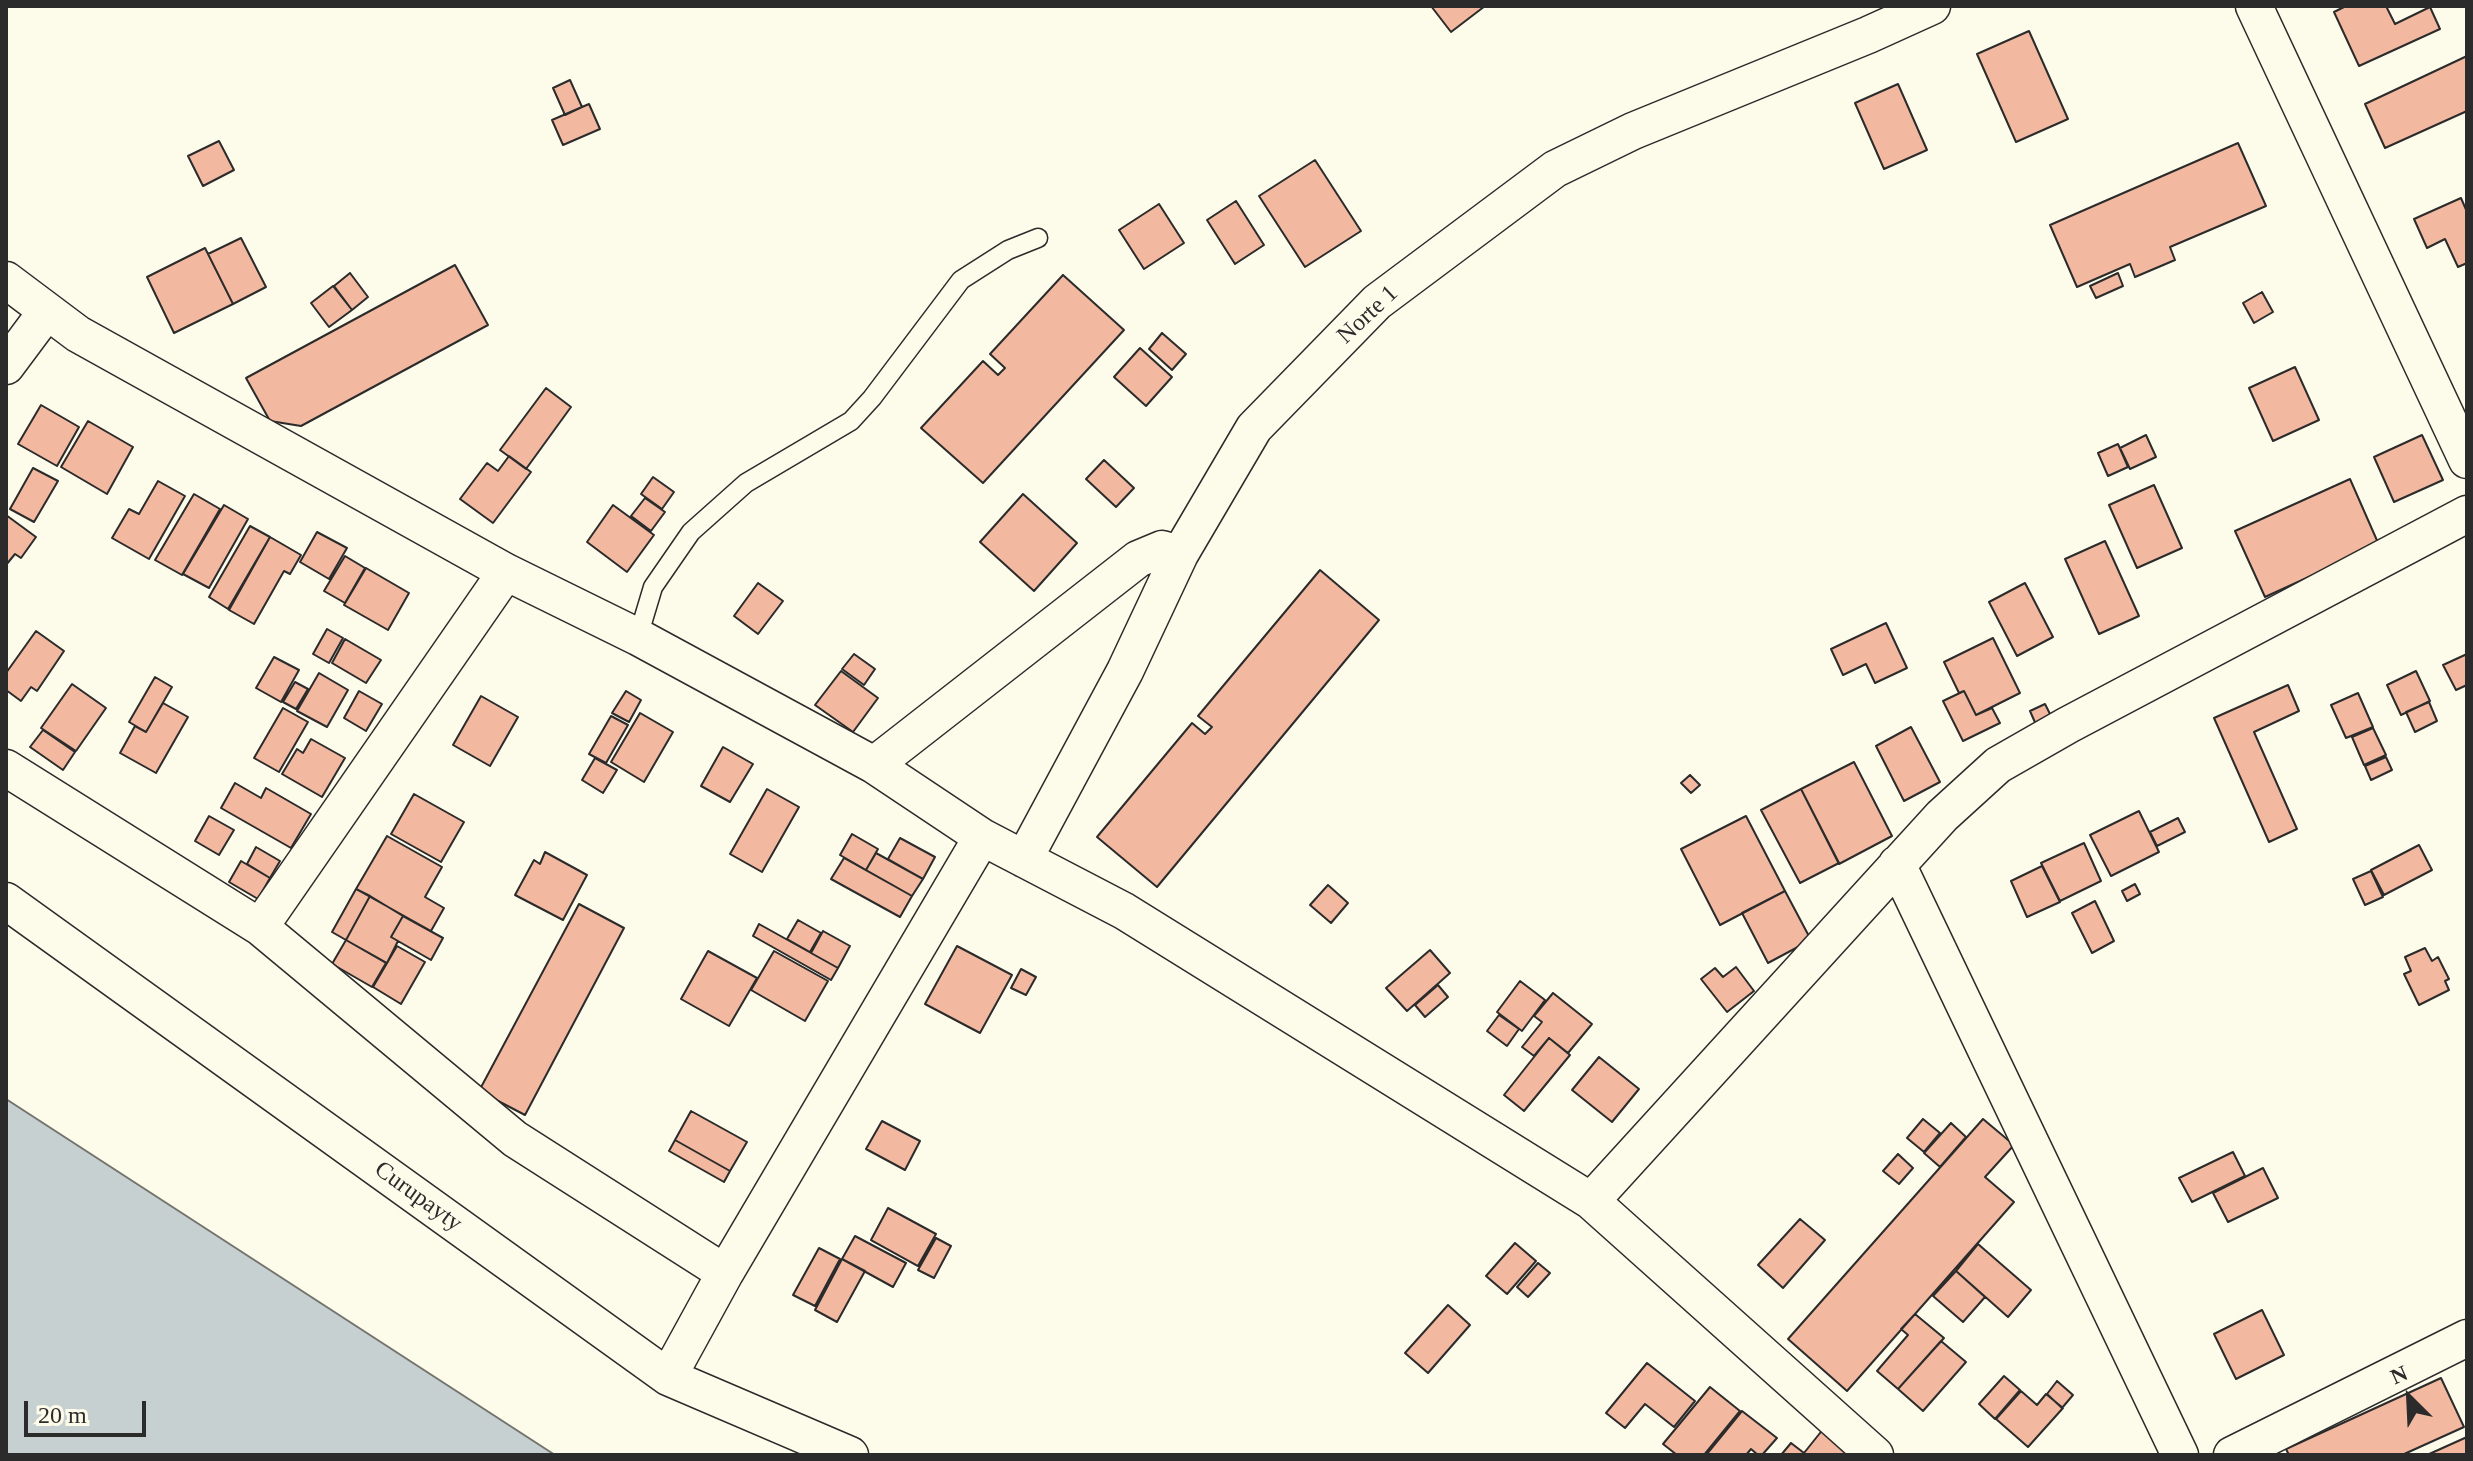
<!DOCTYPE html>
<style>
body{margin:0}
#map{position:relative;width:2473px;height:1461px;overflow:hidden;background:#fdfbea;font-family:Georgia,serif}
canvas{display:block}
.frame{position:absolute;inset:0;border:8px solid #2b2b2b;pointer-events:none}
.north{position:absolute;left:2369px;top:1357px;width:80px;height:80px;-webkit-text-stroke:6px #fdfbea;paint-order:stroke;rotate:336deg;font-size:22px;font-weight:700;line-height:32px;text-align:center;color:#2b2b2b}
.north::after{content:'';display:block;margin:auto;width:28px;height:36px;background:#2b2b2b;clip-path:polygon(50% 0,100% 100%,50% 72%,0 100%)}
.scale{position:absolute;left:24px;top:1401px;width:122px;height:36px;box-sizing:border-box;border:4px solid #2b2b2b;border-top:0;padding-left:10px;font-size:24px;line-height:28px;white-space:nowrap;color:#2b2b2b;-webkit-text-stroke:6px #fdfbea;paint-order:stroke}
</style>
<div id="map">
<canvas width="2473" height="1461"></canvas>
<div class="frame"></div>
<div class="north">N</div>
<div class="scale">20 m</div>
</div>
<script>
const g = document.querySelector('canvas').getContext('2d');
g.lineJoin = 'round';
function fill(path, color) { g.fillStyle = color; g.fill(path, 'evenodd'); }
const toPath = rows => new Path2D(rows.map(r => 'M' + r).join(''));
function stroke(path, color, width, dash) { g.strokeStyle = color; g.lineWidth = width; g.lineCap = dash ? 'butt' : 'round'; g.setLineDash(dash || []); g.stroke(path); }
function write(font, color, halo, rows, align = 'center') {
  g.font = font + ' Georgia,serif'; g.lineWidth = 6; g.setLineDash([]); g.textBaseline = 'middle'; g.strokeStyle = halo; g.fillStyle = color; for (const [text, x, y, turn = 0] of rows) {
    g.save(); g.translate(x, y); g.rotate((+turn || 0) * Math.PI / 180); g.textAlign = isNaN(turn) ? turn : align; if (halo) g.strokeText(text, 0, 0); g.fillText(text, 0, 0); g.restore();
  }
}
const water = toPath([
 [6,1099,555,1455,6,1455,6,1099]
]);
fill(water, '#c7d0d0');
stroke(water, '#74746e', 2);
const building = toPath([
 [1431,6,1485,6,1451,32,1431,6],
 [2346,6,2386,6,2395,24,2430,7,2440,29,2359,66,2334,12,2346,6],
 [2029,31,2068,119,2016,142,1977,54,2029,31],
 [2467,56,2467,111,2385,148,2365,104,2467,56],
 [570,80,582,107,565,115,553,88,570,80],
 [1898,84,1927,150,1884,169,1855,103,1898,84],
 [589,104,600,129,563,145,552,120,589,104],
 [219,141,234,170,203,186,188,156,219,141],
 [2238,143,2266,206,2170,247,2175,260,2135,277,2130,264,2077,287,2050,225,2238,143],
 [1315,160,1361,231,1305,267,1259,196,1315,160],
 [2461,198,2467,212,2467,263,2458,267,2445,239,2427,248,2414,219,2461,198],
 [1236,201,1264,245,1235,264,1207,220,1236,201],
 [1159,204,1184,243,1144,269,1119,230,1159,204],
 [241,238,266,287,233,304,208,254,241,238],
 [205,248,233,304,174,333,147,277,205,248],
 [455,265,488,325,301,426,270,421,246,378,455,265],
 [350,273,368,297,352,310,334,286,350,273],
 [2118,273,2123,286,2096,298,2090,286,2118,273],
 [1063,275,1124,330,983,483,921,428,983,361,998,375,1005,368,990,354,1063,275],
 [333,286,352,310,329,327,311,303,333,286],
 [2262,292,2273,312,2254,323,2243,303,2262,292],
 [1162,333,1186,354,1172,370,1149,349,1162,333],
 [1140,348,1172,377,1146,406,1114,377,1140,348],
 [2295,367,2319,420,2273,441,2249,388,2295,367],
 [546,388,571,407,526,469,500,450,546,388],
 [41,405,79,427,57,466,18,444,41,405],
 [88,421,133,447,107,494,61,467,88,421],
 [2146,435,2156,457,2130,469,2120,448,2146,435],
 [2422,435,2443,480,2394,502,2374,457,2422,435],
 [2118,444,2128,467,2108,476,2098,453,2118,444],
 [509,456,531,472,493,523,460,499,487,463,498,471,509,456],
 [1104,460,1134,488,1116,507,1086,479,1104,460],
 [33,468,58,481,34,522,10,509,33,468],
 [653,477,674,492,662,509,641,494,653,477],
 [2350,479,2379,545,2265,597,2235,531,2350,479],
 [158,481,185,496,149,559,112,538,129,509,139,514,158,481],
 [2154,485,2182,548,2137,568,2109,505,2154,485],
 [194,494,220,509,182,575,155,560,194,494],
 [1023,494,1077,543,1034,591,980,542,1023,494],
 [645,498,665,512,651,531,631,516,645,498],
 [224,505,248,519,209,588,183,574,224,505],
 [613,505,654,535,627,572,587,542,613,505],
 [6,515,36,537,21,558,15,554,6,565,6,515],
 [250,526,270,537,228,609,209,597,250,526],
 [317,532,347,548,329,579,300,562,317,532],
 [270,537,301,555,290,574,284,571,254,624,229,610,270,537],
 [2105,541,2139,616,2099,634,2065,559,2105,541],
 [345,556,365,568,345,603,324,591,345,556],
 [366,568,409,593,388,630,344,605,366,568],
 [1320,570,1379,620,1157,887,1097,837,1192,723,1205,734,1212,727,1198,716,1320,570],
 [758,583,783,601,758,634,734,616,758,583],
 [2025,583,2053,637,2017,656,1989,602,2025,583],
 [1886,623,1907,668,1875,683,1866,664,1843,675,1831,649,1886,623],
 [327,629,343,638,329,663,313,654,327,629],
 [36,631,64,651,37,691,31,687,21,701,6,690,6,673,36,631],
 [1993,638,2020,693,1976,715,1964,691,1959,693,1944,662,1993,638],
 [345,639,381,660,366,683,332,663,345,639],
 [854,654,875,669,864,685,842,669,854,654],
 [2467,654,2467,685,2456,690,2443,665,2467,654],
 [274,657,299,670,281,702,256,688,274,657],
 [841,671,878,698,853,732,815,705,841,671],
 [2416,671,2430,701,2401,715,2387,685,2416,671],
 [319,673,348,690,327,727,297,711,319,673],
 [155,677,172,687,146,732,129,722,155,677],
 [295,682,308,689,296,709,283,702,295,682],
 [72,684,106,708,76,751,41,728,72,684],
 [2288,685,2299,711,2254,732,2297,829,2269,842,2214,718,2288,685],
 [359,691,382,704,366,731,344,718,359,691],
 [626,691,641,700,629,722,612,713,626,691],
 [1964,691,1976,715,1992,708,2000,723,1963,741,1943,701,1964,691],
 [2358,693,2373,727,2346,738,2331,705,2358,693],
 [481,696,518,717,490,766,453,745,481,696],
 [2429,702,2437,721,2415,732,2406,712,2429,702],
 [163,703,188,717,156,773,120,753,135,726,146,732,163,703],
 [2045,704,2053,720,2037,727,2030,711,2045,704],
 [283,708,308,722,279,772,254,758,283,708],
 [640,713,673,732,644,782,611,762,640,713],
 [611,716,628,725,606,763,589,754,611,716],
 [1911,727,1940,782,1904,801,1876,746,1911,727],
 [2373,728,2386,755,2364,765,2352,737,2373,728],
 [43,730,75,752,63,770,30,747,43,730],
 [311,739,345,758,322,797,282,774,297,749,303,753,311,739],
 [723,747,753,764,730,802,701,786,723,747],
 [2386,757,2392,770,2371,780,2365,766,2386,757],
 [595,758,617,770,603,793,582,780,595,758],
 [1854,762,1892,836,1839,864,1801,789,1854,762],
 [1690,775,1700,785,1691,793,1681,783,1690,775],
 [235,783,261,798,266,788,311,814,291,848,221,808,235,783],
 [767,789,799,807,762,872,730,854,767,789],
 [1801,789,1839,863,1800,883,1761,810,1801,789],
 [414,794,464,822,441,862,391,834,414,794],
 [2139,811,2159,852,2111,876,2090,835,2139,811],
 [209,816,234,830,219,855,195,841,209,816],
 [1746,816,1785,891,1720,925,1681,849,1746,816],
 [2178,818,2185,832,2157,846,2150,832,2178,818],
 [852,834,878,849,866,870,840,855,852,834],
 [387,836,442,867,425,897,444,908,431,931,356,889,387,836],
 [900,838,935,857,923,879,888,859,900,838],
 [2084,843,2101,881,2060,901,2041,863,2084,843],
 [2419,845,2432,870,2384,895,2371,870,2419,845],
 [256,847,280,861,270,878,247,864,256,847],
 [545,852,587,875,563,920,515,895,534,860,540,864,545,852],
 [876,853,923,879,912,896,866,870,876,853],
 [844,858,912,896,900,917,831,879,844,858],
 [241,861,270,878,258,899,229,882,241,861],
 [2042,866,2060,902,2027,917,2011,881,2042,866],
 [2371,871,2383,897,2365,905,2353,879,2371,871],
 [2135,884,2140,894,2127,901,2122,891,2135,884],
 [1328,885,1348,903,1331,923,1310,905,1328,885],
 [356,889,370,896,346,940,332,932,356,889],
 [1785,891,1811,940,1768,963,1742,913,1785,891],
 [370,896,403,916,391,937,398,941,387,963,346,940,370,896],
 [2095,901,2114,941,2092,953,2072,913,2095,901],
 [579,904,624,928,525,1115,479,1091,579,904],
 [403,916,443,938,431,960,391,937,403,916],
 [798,920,821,933,810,952,787,939,798,920],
 [759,924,838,968,831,980,753,936,759,924],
 [823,931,850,946,838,968,811,953,823,931],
 [346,940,386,963,372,987,332,964,346,940],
 [397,946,425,962,401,1004,373,987,397,946],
 [957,946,1012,975,980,1033,925,1004,957,946],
 [2425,948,2432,961,2438,957,2449,979,2445,981,2449,990,2419,1005,2404,974,2411,971,2405,957,2425,948],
 [1430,950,1450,973,1407,1011,1386,988,1430,950],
 [708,951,757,978,729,1026,681,999,708,951],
 [774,951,828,981,805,1021,751,990,774,951],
 [1736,967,1754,991,1727,1012,1701,979,1715,968,1723,977,1736,967],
 [1021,969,1036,977,1026,995,1011,988,1021,969],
 [1520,981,1545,1000,1522,1031,1497,1012,1520,981],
 [1438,985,1448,997,1425,1017,1415,1005,1438,985],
 [1553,993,1592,1024,1568,1053,1549,1038,1534,1056,1522,1047,1542,1022,1534,1016,1553,993],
 [1499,1015,1519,1029,1507,1046,1487,1031,1499,1015],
 [1549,1038,1570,1055,1524,1111,1504,1095,1549,1038],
 [1599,1057,1639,1089,1612,1122,1572,1090,1599,1057],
 [691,1111,747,1142,730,1171,675,1140,691,1111],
 [1923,1119,1940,1133,1924,1152,1907,1138,1923,1119],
 [1983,1119,2014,1145,1985,1177,2014,1202,1847,1391,1788,1339,1983,1119],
 [882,1121,920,1141,905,1170,866,1149,882,1121],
 [1951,1123,1966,1137,1940,1167,1924,1153,1951,1123],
 [675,1140,730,1171,724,1182,669,1151,675,1140],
 [2233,1152,2245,1176,2192,1202,2179,1178,2233,1152],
 [1898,1154,1913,1168,1899,1184,1883,1171,1898,1154],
 [2263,1168,2278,1198,2228,1222,2213,1193,2263,1168],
 [888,1208,936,1234,918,1266,871,1240,888,1208],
 [1800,1219,1825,1240,1783,1288,1758,1265,1800,1219],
 [855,1236,906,1263,893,1287,842,1259,855,1236],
 [936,1238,951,1246,934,1278,918,1270,936,1238],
 [1515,1243,1536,1261,1507,1294,1486,1276,1515,1243],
 [1978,1244,2031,1290,2008,1317,1956,1271,1978,1244],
 [819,1248,840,1259,815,1306,793,1295,819,1248],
 [842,1259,865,1271,837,1322,815,1310,842,1259],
 [1538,1263,1550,1273,1528,1297,1517,1287,1538,1263],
 [1956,1271,1985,1297,1963,1322,1933,1296,1956,1271],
 [1448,1305,1470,1325,1428,1373,1405,1353,1448,1305],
 [2262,1310,2284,1355,2236,1379,2214,1334,2262,1310],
 [1915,1314,1944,1338,1898,1389,1877,1371,1908,1335,1901,1329,1915,1314],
 [1941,1341,1966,1362,1923,1411,1898,1389,1941,1341],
 [1647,1363,1695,1401,1674,1427,1645,1404,1625,1428,1606,1413,1647,1363],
 [2004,1376,2020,1390,1995,1419,1979,1404,2004,1376],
 [2441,1378,2464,1427,2402,1455,2289,1455,2286,1449,2441,1378],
 [2057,1381,2073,1395,2062,1408,2047,1394,2057,1381],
 [1710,1387,1740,1411,1704,1455,1677,1455,1663,1444,1710,1387],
 [2021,1391,2037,1405,2046,1394,2063,1408,2028,1447,1996,1419,2021,1391],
 [1742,1411,1777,1438,1762,1455,1758,1455,1751,1449,1746,1455,1706,1455,1742,1411],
 [1824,1428,1851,1450,1847,1455,1807,1455,1804,1453,1824,1428],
 [2467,1437,2467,1455,2427,1455,2467,1437],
 [1791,1443,1804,1453,1807,1455,1781,1455,1791,1443]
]);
fill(building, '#f2b8a0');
stroke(building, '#2b2b2b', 2);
const service = toPath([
 [638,637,653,587,691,532,746,483,851,421,872,398,961,280,1008,250,1038,238]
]);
const minor = toPath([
 [2254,6,2467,460],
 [6,280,78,334,506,572,638,637,874,765,982,837,1124,911,1591,1201,1875,1455],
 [6,366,47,311],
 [874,765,1138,559,1162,549,1180,554],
 [6,768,260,927,515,1139,725,1273],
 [1024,859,1125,671,1180,554,1254,428,1377,302,1555,169,1633,131,1868,35,1932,6],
 [1897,864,2180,1455],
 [6,901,668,1377,850,1455],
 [260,927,506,572],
 [1591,1201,1942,816,1998,765,2068,725,2467,514],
 [668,1377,725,1273,982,837],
 [2232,1455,2467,1338]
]);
stroke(service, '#2b2b2b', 21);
stroke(minor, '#2b2b2b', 39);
stroke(service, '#fdfbea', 18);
stroke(minor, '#fdfbea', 36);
write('24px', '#2b2b2b', '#fdfbea', [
 ["Norte 1",1368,315,-43],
 ["Curupayty",418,1197,36]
]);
</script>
